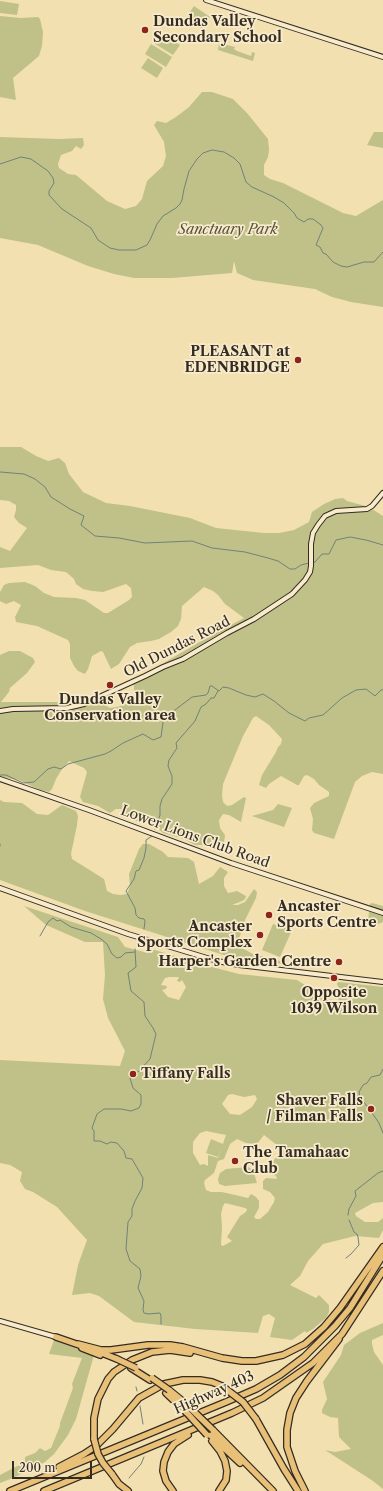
<!DOCTYPE html>
<style>
body{margin:0}
#map{position:relative;width:383px;height:1491px;overflow:hidden;background:#f2e0b1;font-family:"Libre Caslon Text",serif}
canvas{display:block}
.scale{position:absolute;left:12px;top:1461px;width:80px;height:18px;box-sizing:border-box;border:2px solid #342c23;border-top:0;padding-left:5px;font-size:12px;line-height:14px;white-space:nowrap;color:#342c23;-webkit-text-stroke:3px #f7ebcc;paint-order:stroke}
</style>
<div id="map">
<canvas width="383" height="1491"></canvas>
<div class="scale">200 m</div>
</div>
<script>
const g = document.querySelector('canvas').getContext('2d');
g.lineJoin = 'round';
function fill(path, color) { g.fillStyle = color; g.fill(path, 'evenodd'); }
const toPath = rows => new Path2D(rows.map(r => 'M' + r).join(''));
function stroke(path, color, width, dash) { g.strokeStyle = color; g.lineWidth = width; g.lineCap = dash ? 'butt' : 'round'; g.setLineDash(dash || []); g.stroke(path); }
function write(font, color, halo, rows, align = 'center') {
  g.font = font + ' "Libre Caslon Text",serif'; g.lineWidth = 3.5; g.setLineDash([]); g.textBaseline = 'middle'; g.strokeStyle = halo; g.fillStyle = color; for (const [text, x, y, turn = 0] of rows) {
    g.save(); g.translate(x, y); g.rotate((+turn || 0) * Math.PI / 180); g.textAlign = isNaN(turn) ? turn : align; if (halo) g.strokeText(text, 0, 0); g.fillText(text, 0, 0); g.restore();
  }
}
fill(toPath([
 [0,1,19,4,17,15,0,13],
 [194,6,210,17,202,29,186,18],
 [0,16,21,18,38,17,40,19,43,32,42,46,39,56,13,78,16,100,0,97],
 [159,32,180,45,173,55,152,42],
 [219,43,235,47,234,49,237,51,251,56,252,52,255,53,253,61,218,50],
 [151,44,172,57,166,67,145,54],
 [148,58,163,68,157,78,141,68],
 [202,92,212,92,233,99,247,113,268,139,269,150,268,157,264,165,264,175,270,179,283,183,343,213,356,216,383,200,383,307,351,302,332,297,315,289,253,280,237,273,234,261,232,273,172,278,134,278,114,274,88,266,38,245,0,238,0,137,59,139,83,138,84,145,81,149,76,146,72,151,61,155,58,164,59,168,68,174,76,175,107,201,125,209,136,206,142,199,147,181,163,166,166,156,164,142,154,125,157,121,166,123,176,117,189,107],
 [374,132,383,132,383,148,367,145],
 [0,447,21,447,36,456,48,461,59,458,65,463,69,474,83,492,106,503,130,506,190,518,216,528,264,533,279,533,294,530,309,522,312,512,324,504,335,499,343,498,347,501,369,507,383,516,383,774,372,772,362,776,355,782,334,839,314,833,312,830,313,819,310,808,314,803,329,796,329,792,319,785,314,779,307,775,304,776,299,785,297,785,281,776,269,784,266,788,259,785,262,775,276,752,278,747,281,744,282,739,269,725,256,716,253,718,243,736,223,784,222,795,223,802,227,806,232,805,244,797,246,798,241,822,229,815,223,814,219,820,220,828,225,835,223,850,202,845,195,845,184,839,163,833,148,820,139,822,135,820,124,813,121,809,116,809,110,813,98,806,83,802,80,797,87,772,84,768,69,761,62,769,56,779,52,789,49,792,40,790,19,780,0,777,0,655,9,651,20,651,33,658,35,662,27,673,10,688,9,692,1,702,66,702,86,697,98,701,110,708,117,707,129,703,134,695,134,687,133,681,203,640,244,618,225,604,218,595,213,591,204,587,182,606,181,619,178,626,171,632,159,639,151,641,137,643,130,647,119,664,111,669,103,652,101,651,92,656,88,669,85,674,78,671,74,666,70,658,70,644,68,640,37,626,16,622,15,617,21,605,14,601,6,604,0,601,0,592,4,585,9,583,25,582,35,586,44,593,54,597,76,598,85,600,104,613,108,613,129,600,132,597,131,588,126,584,103,592,92,591,83,589,76,584,74,579,66,572,51,570,38,565,0,568,0,547,10,551,27,528,19,523,14,517,16,510,16,505,9,501,0,500],
 [0,800,4,802,22,803,37,814,48,815,62,805,76,811,78,816,77,825,71,854,72,859,104,879,107,891,113,894,120,895,127,894,130,886,129,874,139,849,143,844,149,844,163,852,168,857,188,858,194,862,199,884,213,876,220,867,228,872,224,878,224,886,228,893,237,891,246,896,245,899,242,901,232,905,238,905,245,902,254,889,257,892,256,898,245,920,239,939,240,947,253,954,280,961,289,965,227,956,85,911,0,880],
 [278,804,292,808,284,827,252,816,273,810],
 [372,903,383,906,383,922,376,925,368,921,370,904],
 [24,906,118,937,125,947,144,952,155,950,208,966,239,974,297,980,324,997,337,1002,341,995,340,990,337,984,338,982,383,987,383,1202,373,1203,355,1213,356,1216,365,1222,378,1222,383,1218,383,1230,379,1238,355,1236,323,1244,308,1261,300,1276,290,1285,316,1298,319,1295,329,1305,329,1312,326,1318,313,1329,306,1333,305,1331,292,1340,270,1337,275,1318,269,1314,263,1316,258,1333,195,1329,134,1322,99,1296,90,1293,72,1295,78,1265,87,1240,57,1207,33,1192,25,1189,20,1181,22,1172,10,1165,0,1163,0,1060,120,1066,125,1051,108,1018,103,999,105,975,103,942,85,942,46,925],
 [169,977,179,977,177,981,180,982,182,980,186,987,179,1000,168,997,162,990,166,989,167,986,161,985,165,978],
 [228,1095,232,1094,244,1097,255,1095,257,1099,252,1107,240,1115,230,1114,222,1104],
 [206,1131,226,1135,218,1158,208,1155,208,1166,204,1164,200,1165,193,1153,193,1142,196,1138,200,1133],
 [264,1135,282,1149,282,1151,271,1163,259,1168,266,1174,270,1173,276,1176,277,1179,266,1178,263,1181,263,1189,270,1192,275,1198,274,1202,268,1212,260,1219,256,1219,254,1217,259,1208,259,1201,256,1197,251,1194,248,1198,222,1192,211,1192,206,1190,204,1183,205,1180,214,1173,218,1161,224,1159,230,1144,237,1139,246,1143,257,1144],
 [225,1203,245,1208,247,1209,246,1212,240,1216,227,1237,232,1241,223,1246,221,1245,222,1227,221,1214,223,1206],
 [273,924,292,930,280,957,262,950],
 [211,1139,223,1144,218,1157,206,1153],
 [248,1167,253,1170,257,1183,225,1186,219,1184,218,1179,220,1173,226,1169],
 [383,1323,383,1335,372,1340,372,1344,374,1352,383,1365,383,1489,373,1481,325,1450,335,1452,351,1449,339,1437,338,1418,330,1417,322,1413,322,1410,327,1399,323,1382,341,1355,344,1345,360,1333],
 [54,1340,94,1355,76,1419,68,1435,54,1454,45,1462,13,1478,0,1483,0,1475,25,1462,25,1457,35,1453,40,1448,45,1451,51,1448,60,1426,60,1423,73,1388,72,1384,82,1358,49,1354]
]), '#bfc188');
stroke(toPath([
 [0,164,21,157,31,159,48,171,53,178,54,183,49,191,49,195,62,209,91,228,98,240,110,248,119,250,136,250,147,245,150,240,157,224,163,216,176,208,180,204,182,200,184,189,189,171,197,159,203,153,212,150,224,152,234,158,240,164,246,182,252,187,274,197,284,203,294,213,297,218,304,222,308,219,313,219,321,225,323,228,316,245,320,247,323,253,326,254,333,262,341,266,347,267,364,262,374,262,383,252],
 [0,472,24,474,35,479,45,487,51,497,70,509,84,516,81,525,95,536,119,538,145,543,192,541,212,548,245,552,268,558,278,561,290,569,295,569,301,565,309,563],
 [312,563,315,562,322,554,329,554,336,540,350,537,366,540,383,545],
 [0,775,6,775,23,783,34,782,48,769,54,767,61,769,68,764,105,754,111,751,123,743,143,734,153,740,161,737,164,715,175,710,192,697,206,695,208,693,210,686,212,686,219,691,223,687,229,688,246,695,255,697,263,694,274,701,289,713,305,721,309,718,323,715,342,698,356,690,366,689,375,696,381,690,383,690],
 [155,829,160,815,160,806,162,799,172,784,172,776,168,766,169,760,177,748,176,743,195,721,201,707,206,704,211,698,214,698,218,691],
 [0,844,0,846],
 [144,929,145,921,144,919,139,918,136,915,135,908,126,891,134,879,136,871,139,870,144,858,146,848,146,840,152,836],
 [40,936,48,922,53,918,57,921,60,920,71,927,91,933,101,939,107,944,112,954,117,958,121,957,125,953,135,952],
 [135,949,136,967,128,973,131,991,144,1002,145,1016,153,1028,156,1034,150,1059,138,1072,133,1074,130,1078,133,1088,141,1095,141,1104,139,1108,131,1111,121,1109,104,1109,97,1114,92,1128,94,1131,94,1141,100,1141,107,1144,111,1142,117,1143,124,1151,126,1158,132,1159,143,1178,142,1188,135,1201,132,1209,132,1216,128,1222,126,1249,130,1261,140,1269,141,1276,138,1288,144,1301,143,1310,144,1313,148,1314,160,1313,161,1316,161,1324],
 [383,1069,380,1075,371,1077,367,1083,363,1085,359,1092,360,1097,370,1110,379,1123,383,1133],
 [348,1215,349,1209,356,1196,355,1191,378,1173,383,1171],
 [346,1258,351,1254,359,1245,358,1237,357,1234,354,1232,349,1220],
 [136,1387,137,1391],
 [140,1406,143,1424],
 [129,1478,141,1464,144,1457]
]), '#728278', 1);
const secondary = toPath([
 [206,0,383,57],
 [0,711,13,709,67,708,84,704,145,676,163,667,183,659,227,633,254,619,292,594,305,580,310,572,311,566,311,544,313,533,318,525,325,516,336,511,367,509,372,506,383,493],
 [0,779,89,810,231,863,383,913],
 [0,888,128,934,217,961,239,965,383,982],
 [0,1321,56,1337]
]);
const highway = toPath([
 [56,1337,82,1346],
 [78,1344,101,1350,111,1350,148,1345,170,1345,183,1347,222,1358,242,1361,256,1361,283,1355,305,1344,324,1327,340,1308,383,1247],
 [82,1348,100,1355],
 [97,1351,117,1359],
 [131,1368,150,1380],
 [169,1390,185,1403],
 [166,1393,187,1413],
 [256,1419,284,1469,298,1491],
 [213,1430,273,1491],
 [208,1433,240,1463],
 [94,1439,94,1418,98,1399,108,1379,114,1372,132,1360,152,1352,170,1350,190,1353],
 [212,1441,220,1451,225,1461,227,1471,226,1480,219,1491],
 [59,1467,84,1454,96,1446,113,1429,139,1398,164,1384,183,1380,200,1380,212,1382,222,1386],
 [112,1474,119,1484,128,1491],
 [10,1491,226,1402,256,1389,280,1375,304,1357,335,1326,350,1308,383,1255],
 [44,1491,232,1413,263,1398,313,1363,342,1334,383,1271],
 [173,1491,166,1481,163,1471,164,1462,168,1452,174,1444,188,1435],
 [305,1491,295,1471,287,1447,287,1430,290,1413,296,1398,307,1381,339,1339]
]);
stroke(secondary, '#342c23', 6);
stroke(highway, '#342c23', 8);
stroke(secondary, '#f7ebcc', 4);
stroke(highway, '#e9c078', 5.5);
const highwayBridge = toPath([
 [117,1359,136,1368],
 [152,1378,169,1390],
 [222,1386,243,1402,256,1419],
 [185,1403,213,1430],
 [187,1413,207,1435],
 [94,1439,98,1454,103,1463,112,1474]
]);
stroke(highwayBridge, '#342c23', 8, []);
stroke(highwayBridge, '#e9c078', 5.5);
for (const [x, y, r, color] of [
 [145,30,4,"#8f2418"],
 [298,360,4,"#8f2418"],
 [110,685,4,"#8f2418"],
 [269,915,4,"#8f2418"],
 [260,935,4,"#8f2418"],
 [339,962,4,"#8f2418"],
 [334,978,4,"#8f2418"],
 [133,1074,4,"#8f2418"],
 [371,1109,4,"#8f2418"],
 [235,1161,4,"#8f2418"]
]) { const dot = new Path2D(); dot.arc(x, y, r, 0, 2 * Math.PI); g.fillStyle = color; g.fill(dot); stroke(dot, '#f7ebcc', 1.5); }
write('bold 14px', '#342c23', '#f7ebcc', [
 ["Dundas Valley",153,22],
 ["Secondary School",153,38],
 ["PLEASANT at",290,352,"right"],
 ["EDENBRIDGE",290,368,"right"],
 ["Dundas Valley",110,700,"center"],
 ["Conservation area",110,716,"center"],
 ["Ancaster",277,907],
 ["Sports Centre",277,923],
 ["Ancaster",252,927,"right"],
 ["Sports Complex",252,943,"right"],
 ["Harper's Garden Centre",331,962,"right"],
 ["Opposite",334,993,"center"],
 ["1039 Wilson",334,1009,"center"],
 ["Tiffany Falls",141,1074],
 ["Shaver Falls",363,1101,"right"],
 ["/ Filman Falls",363,1117,"right"],
 ["The Tamahaac",243,1153],
 ["Club",243,1169]
], 'left');
write('italic 14px', '#57513c', '#f7ebcc', [
 ["Sanctuary Park",228,230]
]);
write('14px', '#342c23', '#f7ebcc', [
 ["Old Dundas Road",177,647,-27],
 ["Lower Lions Club Road",195,837,20],
 ["Highway 403",214,1393,-24]
]);
</script>
